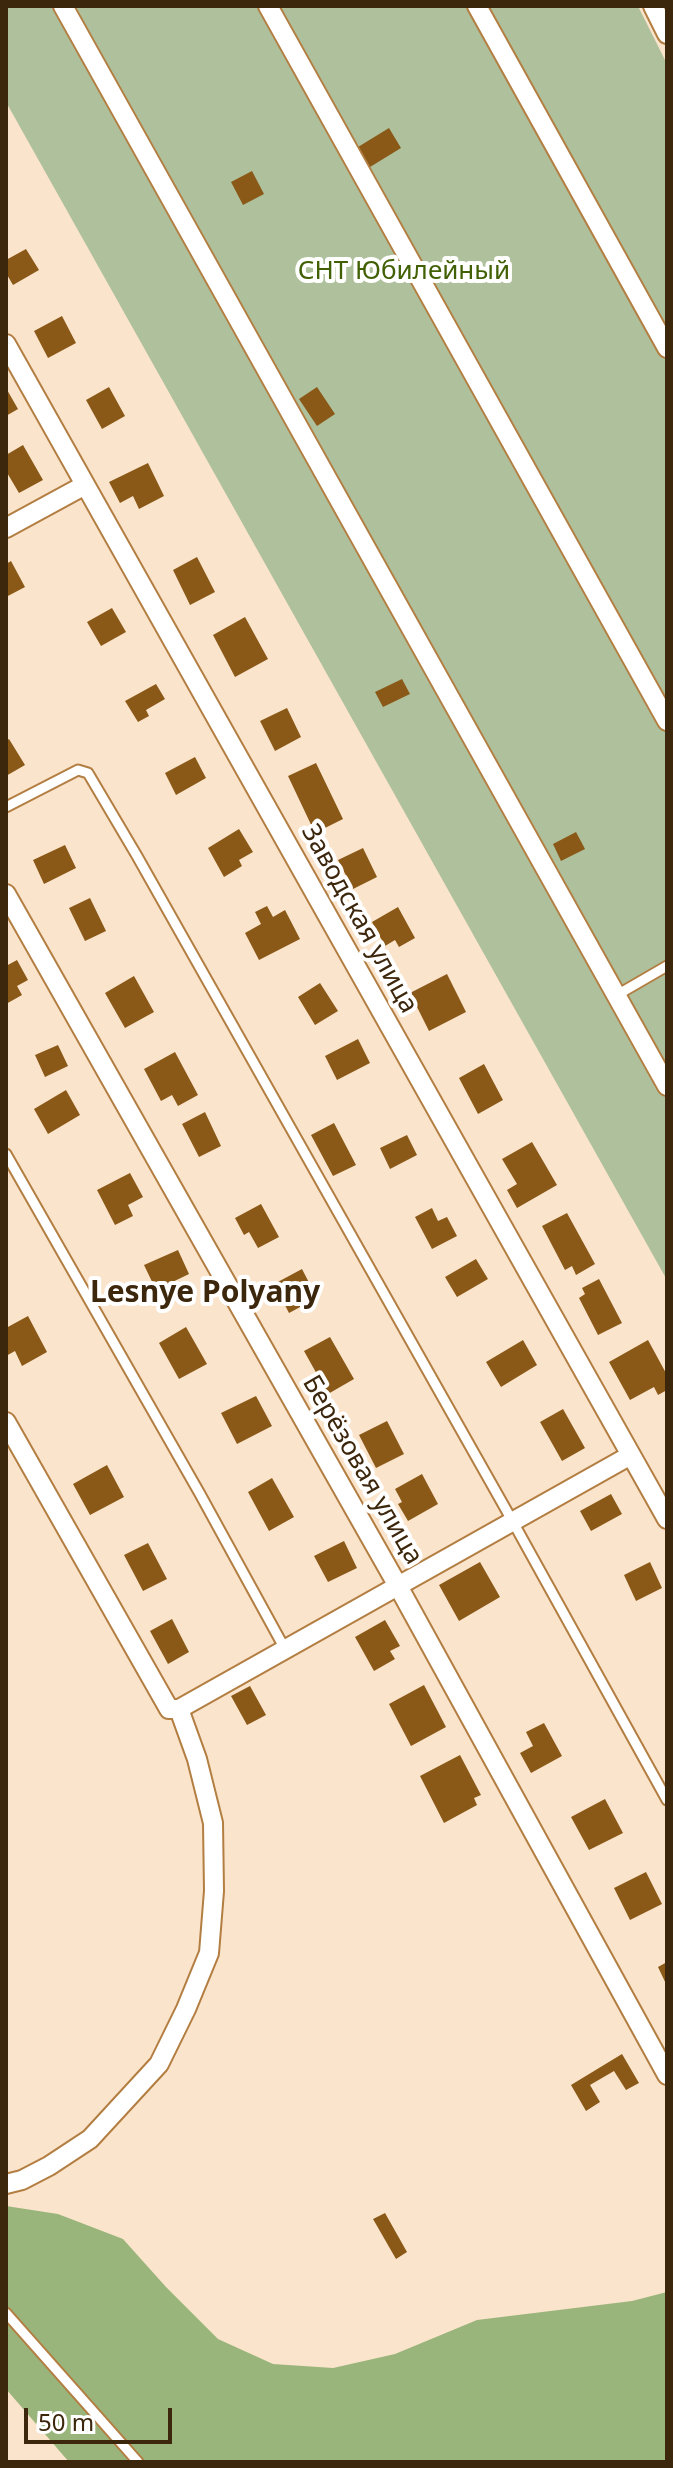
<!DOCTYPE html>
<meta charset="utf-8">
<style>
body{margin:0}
#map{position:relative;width:673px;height:2468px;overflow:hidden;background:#fbe4cc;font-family:"Noto Sans",sans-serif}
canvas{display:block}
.frame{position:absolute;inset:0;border:8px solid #3c260c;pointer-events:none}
.scale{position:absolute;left:24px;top:2408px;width:148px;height:36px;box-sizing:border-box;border:4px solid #3c260c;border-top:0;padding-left:10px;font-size:24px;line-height:28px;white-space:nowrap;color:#3c260c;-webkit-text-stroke:6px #fff;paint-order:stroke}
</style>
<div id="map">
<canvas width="673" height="2468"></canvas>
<div class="frame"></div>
<div class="scale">50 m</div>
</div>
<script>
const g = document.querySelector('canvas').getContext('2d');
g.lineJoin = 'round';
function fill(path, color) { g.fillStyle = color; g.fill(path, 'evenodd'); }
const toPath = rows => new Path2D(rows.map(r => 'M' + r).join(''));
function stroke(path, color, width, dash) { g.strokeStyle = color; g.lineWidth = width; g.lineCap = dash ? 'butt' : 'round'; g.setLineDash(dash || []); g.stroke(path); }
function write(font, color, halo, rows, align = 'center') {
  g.font = font + ' "Noto Sans",sans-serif'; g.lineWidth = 8; g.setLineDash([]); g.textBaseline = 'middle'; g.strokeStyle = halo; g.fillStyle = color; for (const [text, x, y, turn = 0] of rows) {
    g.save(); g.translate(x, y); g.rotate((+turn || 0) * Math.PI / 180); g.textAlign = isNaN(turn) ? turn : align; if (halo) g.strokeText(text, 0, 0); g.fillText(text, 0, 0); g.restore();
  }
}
fill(toPath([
 [6,6,638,6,667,64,667,1280,6,102]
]), '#afc09c');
fill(toPath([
 [6,2206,58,2214,123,2239,166,2287,218,2339,273,2364,333,2368,395,2354,477,2320,632,2301,667,2292,667,2462,69,2462,6,2389]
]), '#9ab57b');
fill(toPath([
 [389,128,401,148,370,167,358,147],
 [252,171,264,194,243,205,231,182],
 [26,249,39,270,13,285,6,273,6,260],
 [62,316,76,343,48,358,34,331],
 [109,387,125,416,102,429,86,400],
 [317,387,335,414,317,426,299,399],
 [6,388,18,409,6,416],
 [23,445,43,480,19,493,6,471,6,455],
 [148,463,164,496,139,509,133,496,120,503,109,482],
 [197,557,215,592,190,605,173,570],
 [11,561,25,587,6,597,6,564],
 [112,608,126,632,101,646,87,622],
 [245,617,268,659,235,677,213,635],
 [402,679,410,694,383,707,375,692],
 [156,684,165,699,146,710,149,716,138,722,125,701],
 [287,708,301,737,275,751,260,721],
 [9,739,25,765,6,776,6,741],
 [195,757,206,778,176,795,165,773],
 [316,763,343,819,315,833,288,776],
 [239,829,253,852,239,860,242,866,224,877,208,848],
 [576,832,585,849,561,861,553,844],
 [65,845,76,868,44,884,33,860],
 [363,848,377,877,353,889,338,860],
 [90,898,106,931,85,941,69,908],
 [267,906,273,917,285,910,300,939,259,960,245,933,261,924,255,912],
 [398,907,415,938,399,947,395,940,385,946,372,922],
 [17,960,28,980,17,986,22,995,6,1004,6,966],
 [447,974,466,1012,429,1031,410,993],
 [134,976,154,1012,125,1028,105,993],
 [320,983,338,1011,315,1025,298,997],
 [358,1039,370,1063,337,1080,325,1056],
 [58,1045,68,1066,45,1077,35,1055],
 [175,1052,198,1095,178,1106,172,1095,161,1101,144,1069],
 [484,1064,503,1100,478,1114,459,1078],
 [66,1090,80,1115,48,1134,34,1109],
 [205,1112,221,1146,199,1157,182,1124],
 [334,1123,356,1165,333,1176,311,1135],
 [407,1135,417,1155,390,1169,380,1148],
 [532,1142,557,1185,517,1208,507,1190,517,1184,502,1159],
 [130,1173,143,1197,128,1205,133,1216,115,1225,97,1190],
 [261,1204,279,1237,258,1248,249,1232,244,1235,235,1218],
 [432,1208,438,1221,447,1217,457,1236,432,1249,415,1217],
 [567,1213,595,1264,576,1275,572,1266,565,1270,542,1226],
 [178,1250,189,1274,156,1290,144,1265],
 [476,1259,488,1279,457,1297,445,1277],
 [302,1269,317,1298,289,1313,274,1284],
 [599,1279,622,1323,598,1335,579,1298,585,1294,582,1288],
 [28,1316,47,1352,22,1366,15,1351,6,1356,6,1328],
 [186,1327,207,1364,179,1379,159,1343],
 [330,1337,354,1379,328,1394,304,1351],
 [523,1340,537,1365,501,1387,486,1362],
 [648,1340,667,1375,667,1390,658,1395,654,1387,630,1400,609,1362],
 [256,1396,272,1426,237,1444,221,1413],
 [563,1409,585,1448,562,1461,540,1422],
 [387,1421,404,1454,376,1468,359,1435],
 [107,1465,124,1497,90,1515,73,1484],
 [422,1474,438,1504,408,1521,398,1504,402,1502,395,1489],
 [272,1478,294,1517,269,1531,248,1492],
 [611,1494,622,1514,591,1531,580,1511],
 [344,1541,357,1568,328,1582,314,1556],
 [148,1543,167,1579,143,1591,124,1555],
 [480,1562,500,1597,459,1621,439,1585],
 [650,1562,662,1588,636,1601,624,1575],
 [172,1619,189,1652,168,1664,150,1631],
 [385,1620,400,1646,390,1651,395,1659,374,1671,355,1637],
 [424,1685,446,1727,411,1746,389,1704],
 [250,1686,266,1715,247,1725,231,1696],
 [544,1723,562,1756,531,1773,520,1753,533,1746,526,1732],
 [460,1755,481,1795,474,1798,477,1805,444,1823,420,1776],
 [605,1799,623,1833,589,1850,571,1817],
 [646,1872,662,1904,630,1920,614,1888],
 [667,1962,667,1986,658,1967],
 [622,2054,639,2083,626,2090,614,2071,590,2085,600,2102,586,2111,571,2085],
 [385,2213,407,2252,396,2259,373,2219]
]), '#8a5917');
const service = toPath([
 [6,807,78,770,88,773,137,856,513,1522,667,1800],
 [617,995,667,966],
 [6,1154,200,1494,285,1649],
 [6,2313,138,2462]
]);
const minor = toPath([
 [63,6,667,1086],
 [268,6,667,721],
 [477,6,667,348],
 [653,6,667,34],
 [6,344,667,1519],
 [6,528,85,485],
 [6,894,398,1586,667,2075],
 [6,1422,169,1709,179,1709,631,1455],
 [6,2184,22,2180,49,2166,90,2139,159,2064,186,2009,209,1953,214,1891,213,1823,197,1759,179,1709]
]);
stroke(service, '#b37e42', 13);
stroke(minor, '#b37e42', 22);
stroke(service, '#fff', 9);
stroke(minor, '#fff', 18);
write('26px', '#416004', '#fff', [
 ["СНТ Юбилейный",404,272]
]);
write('26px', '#3c260c', '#fff', [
 ["Заводская улица",359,919,61],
 ["Берёзовая улица",362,1470,60]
]);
write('bold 30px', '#3c260c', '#fff', [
 ["Lesnye Polyany",205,1293]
]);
</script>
